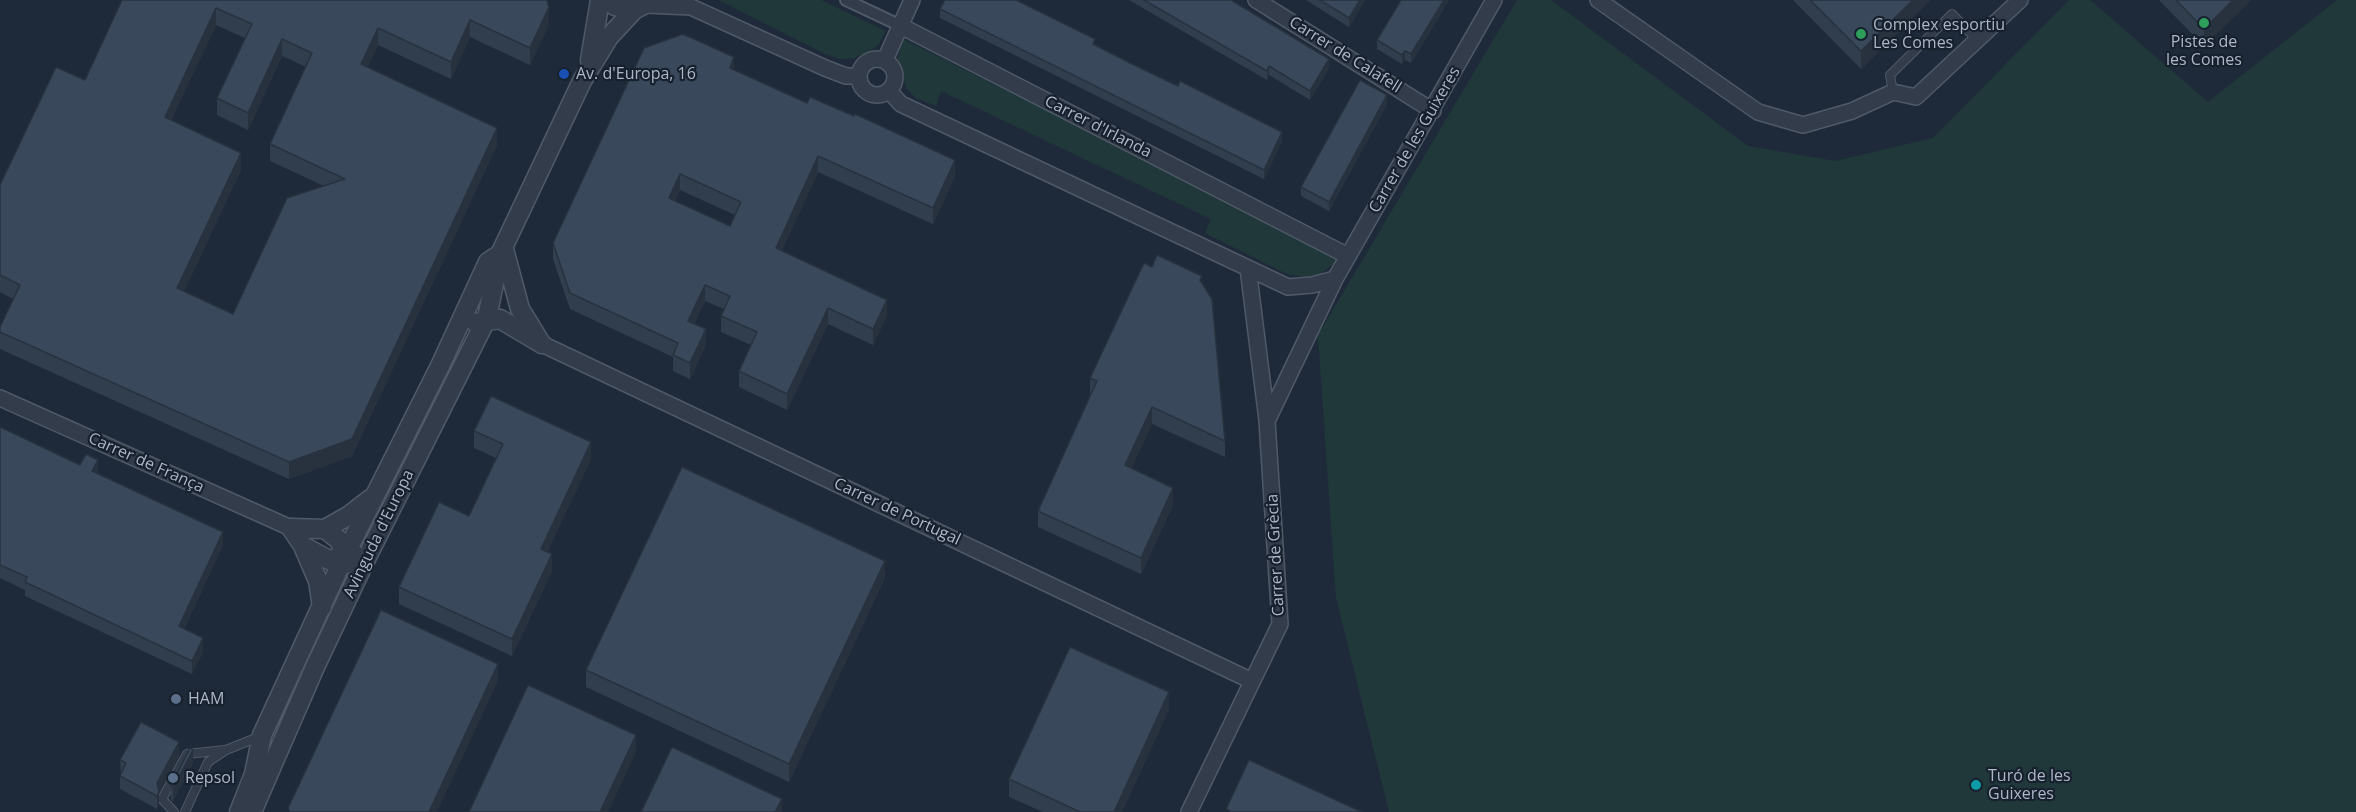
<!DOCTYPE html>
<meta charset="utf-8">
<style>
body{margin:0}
canvas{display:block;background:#1e2a39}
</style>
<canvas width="2356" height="812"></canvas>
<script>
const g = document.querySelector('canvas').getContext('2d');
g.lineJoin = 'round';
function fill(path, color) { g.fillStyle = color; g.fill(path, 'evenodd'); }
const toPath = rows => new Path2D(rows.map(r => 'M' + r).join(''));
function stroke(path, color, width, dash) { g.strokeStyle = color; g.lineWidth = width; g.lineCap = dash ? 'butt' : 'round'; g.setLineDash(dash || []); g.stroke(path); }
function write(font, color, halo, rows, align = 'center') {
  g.font = font + ' "Open Sans",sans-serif'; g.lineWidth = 4.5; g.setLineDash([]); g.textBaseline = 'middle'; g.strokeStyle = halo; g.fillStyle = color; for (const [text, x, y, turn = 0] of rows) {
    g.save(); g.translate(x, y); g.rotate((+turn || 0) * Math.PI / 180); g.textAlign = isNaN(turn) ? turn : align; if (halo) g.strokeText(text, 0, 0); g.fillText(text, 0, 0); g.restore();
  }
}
fill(toPath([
 [719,0,821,0,886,31,878,45,867,53,854,58,840,59,823,53],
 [1517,0,1551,0,1748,146,1835,161,1933,138,2069,0,2090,0,2208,102,2337,0,2356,0,2356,812,1389,812,1336,598,1318,335],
 [903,39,1339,256,1335,263,1320,274,1303,277,1287,274,1205,233,1211,219,941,91,936,106,916,98,907,89,897,61]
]), '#20383a');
const service = toPath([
 [1893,92,1890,75,1952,14,1978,41],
 [174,812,162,799,187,754,225,750],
 [185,812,208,762,226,750,261,736]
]);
const pedestrian = toPath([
 [846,0,899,25]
]);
const minor = toPath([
 [1256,0,1433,111],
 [1598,0,1758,112,1803,125,1852,111,1893,92,1916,97,2020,0],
 [647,5,691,7,825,68,846,76,858,76],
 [899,25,1348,256],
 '859 77a18 18 0 1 1 36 0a18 18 0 1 1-36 0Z',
 [885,60,912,0],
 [889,91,901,104,1288,287,1312,285,1335,279],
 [1248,268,1267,420],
 [542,344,1252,681],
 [0,398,291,528],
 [1189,812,1280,624,1267,421,1335,279,1494,0]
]);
const tertiary = toPath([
 [606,0,615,6,634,10,653,0],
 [590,60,600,0],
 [504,249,520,309,539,340],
 [476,323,500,319,542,344],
 [291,528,325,529,340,541,346,564],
 [291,528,303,546,329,560,354,554],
 [325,529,348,516,370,499],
 [303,546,318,581,322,607],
 [239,812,254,774,262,735,344,557,440,366,488,262,500,254],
 [252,812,315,667,367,557,487,318,500,254,582,81,609,37,634,10]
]);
stroke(service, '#4f5968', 10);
stroke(pedestrian, '#4f5968', 14);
stroke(minor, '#4f5968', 18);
stroke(tertiary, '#4f5968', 21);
stroke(service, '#323c4a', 8);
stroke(pedestrian, '#323c4a', 10);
stroke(minor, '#323c4a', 15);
stroke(tertiary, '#323c4a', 18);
fill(toPath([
 [122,0,549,24,530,65,470,37,451,79,378,45,367,67,497,145,352,456,289,479,0,349,0,327,13,299,0,292,0,185,85,80],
 [216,25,245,38,217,98,217,115,248,130,282,56,306,67,270,144,270,161,324,186,233,314,184,291,241,170,171,120],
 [1129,0,1231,0,1329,68,1310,100,1269,75,1267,80],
 [1306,0,1365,0,1349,27],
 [1449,0,1411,63,1405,60,1402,64,1377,49,1377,40],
 [1793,0,1930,0,1861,69],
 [2159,0,2251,0,2204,46],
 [940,9,1095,45,1282,141,1264,179,940,18],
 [734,70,955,176,933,224,818,172,782,250,887,316,873,345,828,324,787,410,739,387,739,371,751,345,721,332,721,316,724,309,705,301,694,324,706,345,690,379,673,371,673,357,570,309,553,259,553,243],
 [680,190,735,215,730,226,675,201],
 [1387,104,1329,211,1301,196,1301,187],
 [1152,267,1202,283,1225,441,1225,457,1152,424,1131,468,1173,505,1141,574,1038,527,1038,511,1090,395,1090,378],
 [0,427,98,473,98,474,223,545,184,629,203,652,192,674,25,596,25,590,0,578],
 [474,431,591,459,547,552,552,571,512,656,399,604,399,587,469,516,496,458,474,448],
 [885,578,789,782,586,687,586,670],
 [1169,709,1122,812,1043,812,1009,797,1009,779],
 [179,756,159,792,159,805,157,809,120,789,120,776,121,773,120,760],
 [193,763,173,801,171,800,171,786]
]), '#313e4d');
fill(toPath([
 [1360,0,1365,0,1349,27,1349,18],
 [1444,0,1449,0,1411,63,1411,54],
 [1913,0,1930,0,1861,69,1861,51],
 [2233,0,2251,0,2204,46,2204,29],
 [549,7,549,24,530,65,530,48],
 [216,8,216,25,165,134,165,117],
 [470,20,470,37,451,79,451,62],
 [378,28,378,45,361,81,361,64],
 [282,39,282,56,248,130,248,113],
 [1405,51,1405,60,1402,64,1402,55],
 [734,57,734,73,730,68],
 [1329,59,1329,68,1310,100,1310,91],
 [1269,66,1269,75,1267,80,1267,71],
 [1387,95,1387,104,1329,211,1329,202],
 [497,128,497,145,352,456,289,479,289,462],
 [1282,132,1282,141,1264,179,1264,170],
 [241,153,241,170,177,306,177,288],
 [818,156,818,172,776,264,776,248],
 [955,160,955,176,933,224,933,208],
 [680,174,680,190,669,214,669,198],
 [705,285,705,301,688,337,688,321],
 [887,300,887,316,873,345,873,329],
 [828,308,828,324,787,410,787,394],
 [706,329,706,345,690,379,690,363],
 [1152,407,1152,424,1125,482,1125,465],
 [591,442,591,459,541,566,541,549],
 [98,460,98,473,92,484,92,471],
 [1173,488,1173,505,1141,574,1141,558],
 [223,532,223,545,179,639,179,626],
 [552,554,552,571,512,656,512,639],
 [885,561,885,578,789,782,789,764],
 [203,638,203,652,192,674,192,661],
 [498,664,498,681,437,812,429,812],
 [1169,692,1169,709,1122,812,1114,812],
 [636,735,636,752,608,812,600,812],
 [179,742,179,756,157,796,157,783],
 [193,750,193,763,173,801,173,788],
 [159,792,159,805,157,809,157,796],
 [782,799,782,812,775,812]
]), '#28323f');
const building = toPath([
 [122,0,547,0,549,7,530,48,470,20,451,62,378,28,361,64,497,128,352,439,289,462,0,332,0,327,20,285,0,275,0,185,56,67,85,80,122,0],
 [216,8,252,24,217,98,248,113,282,39,312,53,270,144,345,179,287,198,233,314,177,288,241,153,165,117,216,8],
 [945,0,1016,0,1095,39,1093,44,1130,63,1178,86,1180,81,1282,132,1264,170,940,9,945,0],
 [1144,0,1231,0,1329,59,1310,91,1269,66,1267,71,1144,0],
 [1320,0,1360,0,1349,18,1320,0],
 [1401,0,1444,0,1411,54,1405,51,1402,55,1377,40,1401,0],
 [1810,0,1913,0,1861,51,1810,0],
 [2176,0,2233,0,2204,29,2176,0],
 [683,34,734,57,730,68,807,103,810,97,854,116,855,114,955,160,933,208,818,156,776,248,887,300,873,329,828,308,787,394,739,371,757,332,721,316,730,296,705,285,688,321,706,329,690,363,673,355,678,343,570,293,553,243,644,48,683,34],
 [680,174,741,202,730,226,669,198,680,174],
 [1360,80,1387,95,1329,202,1301,187,1360,80],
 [1157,255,1202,276,1200,280,1212,299,1225,441,1152,407,1125,465,1173,488,1141,558,1038,511,1097,381,1090,378,1144,263,1152,267,1157,255],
 [491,396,591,442,541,549,552,554,512,639,399,587,439,502,469,516,503,444,474,431,491,396],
 [0,427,80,465,86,454,98,460,92,471,223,532,179,626,203,638,192,661,25,582,27,577,0,565,0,427],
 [682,467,885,561,789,764,586,670,682,467],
 [381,610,498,664,429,812,290,812,288,808,381,610],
 [1070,647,1169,692,1114,812,1080,812,1009,779,1070,647],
 [528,685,636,735,600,812,469,812,528,685],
 [141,722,179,742,157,783,159,792,157,796,120,776,126,763,120,760,141,722],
 [672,747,782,799,775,812,641,812,672,747],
 [190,748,193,750,173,788,171,786,190,748],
 [1249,760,1362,812,1230,812,1230,811,1226,809,1249,760]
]);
fill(building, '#39485a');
stroke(building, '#28323f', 1.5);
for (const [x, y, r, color] of [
 [2204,23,6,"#2e9e5b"],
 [1861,34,6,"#2e9e5b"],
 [564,74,6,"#1a4fb4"],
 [176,699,6,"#5c6f8a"],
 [173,778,6,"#5c6f8a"],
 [1976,785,6,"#0f9aa8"]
]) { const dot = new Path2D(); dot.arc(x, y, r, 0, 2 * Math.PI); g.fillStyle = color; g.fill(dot); stroke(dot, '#17212e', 2); }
write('16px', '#acb6c7', '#17212e', [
 ["Complex esportiu",1873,25],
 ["Les Comes",1873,43],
 ["Pistes de",2204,42,"center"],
 ["les Comes",2204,60,"center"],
 ["Av. d'Europa, 16",576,74],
 ["HAM",188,699],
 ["Turó de les",1988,776],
 ["Guixeres",1988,794],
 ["Repsol",185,778]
], 'left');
write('16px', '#acb6c7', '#17212e', [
 ["Carrer de Calafell",1345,55,32],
 ["Carrer d'Irlanda",1098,127,27],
 ["Carrer de les Guixeres",1415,140,-60],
 ["Carrer de França",146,463,24],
 ["Carrer de Portugal",897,512,25],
 ["Avinguda d'Europa",379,534,-64],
 ["Carrer de Grècia",1276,555,-93]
]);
</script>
